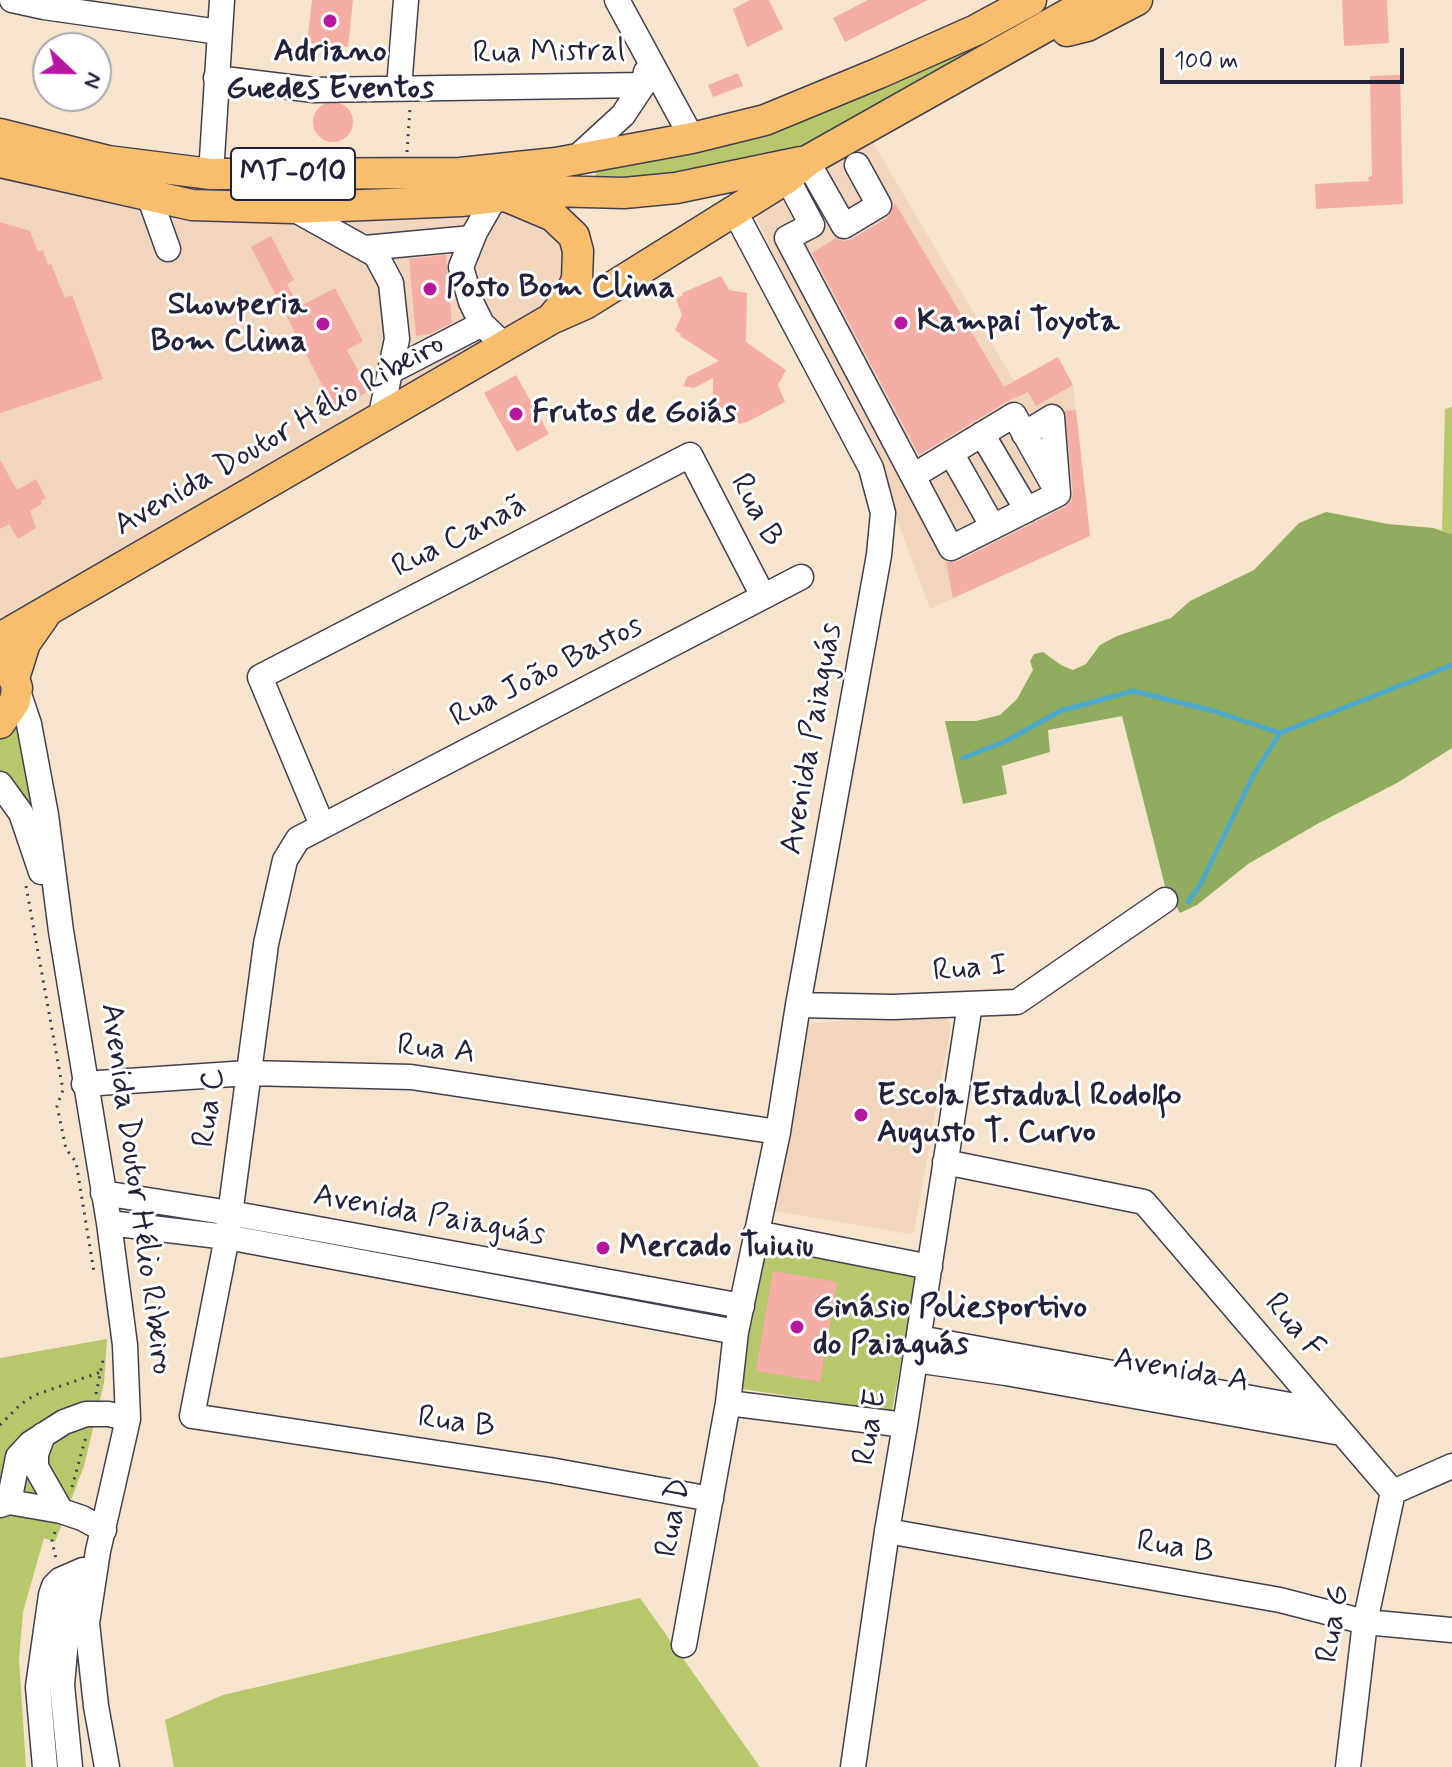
<!DOCTYPE html>
<meta charset="utf-8">
<style>
body{margin:0}
#map{position:relative;width:1452px;height:1767px;overflow:hidden;background:#f6e4cc;font-family:Mynerve,sans-serif}
canvas{display:block}
.north{position:absolute;left:32px;top:32px;width:80px;height:80px;box-sizing:border-box;background:#fff;border:2px solid #a7a7b1;border-radius:50%;rotate:112deg;font-size:22px;font-weight:700;line-height:32px;text-align:center;color:#22223b}
.north::after{content:'';display:block;margin:auto;width:28px;height:36px;background:#b5179e;clip-path:polygon(50% 0,100% 100%,50% 72%,0 100%)}
.scale{position:absolute;left:1160px;top:48px;width:244px;height:36px;box-sizing:border-box;border:4px solid #22223b;border-top:0;padding-left:10px;font-size:24px;line-height:28px;white-space:nowrap;color:#22223b;-webkit-text-stroke:6px #fff;paint-order:stroke}
</style>
<div id="map">
<canvas width="1452" height="1767"></canvas>
<div class="north">N</div>
<div class="scale">100 m</div>
</div>
<script>
const g = document.querySelector('canvas').getContext('2d');
g.lineJoin = 'round';
function fill(path, color) { g.fillStyle = color; g.fill(path, 'evenodd'); }
const toPath = rows => new Path2D(rows.map(r => 'M' + r).join(''));
function stroke(path, color, width, dash) { g.strokeStyle = color; g.lineWidth = width; g.lineCap = dash ? 'butt' : 'round'; g.setLineDash(dash || []); g.stroke(path); }
function write(font, color, halo, rows, align = 'center') {
  g.font = font + ' Mynerve,sans-serif'; g.lineWidth = 6; g.setLineDash([]); g.textBaseline = 'middle'; g.strokeStyle = halo; g.fillStyle = color; for (const [text, x, y, turn = 0] of rows) {
    g.save(); g.translate(x, y); g.rotate((+turn || 0) * Math.PI / 180); g.textAlign = isNaN(turn) ? turn : align; if (halo) g.strokeText(text, 0, 0); g.fillText(text, 0, 0); g.restore();
  }
}
fill(toPath([
 [872,141,1014,381,1058,357,1073,385,1090,536,930,609,878,468,757,220,762,205],
 [0,171,82,191,520,209,544,218,570,257,560,298,0,623],
 [945,1014,951,1025,914,1232,909,1234,775,1211,772,1204,804,1024]
]), '#f1d5bd');
fill(toPath([
 [996,30,1000,37,816,143,757,163,596,183,595,160],
 [1452,407,1452,534,1442,530,1445,409],
 [16,720,34,805,30,810,0,771,0,738],
 [763,1239,918,1268,892,1411,735,1388],
 [107,1339,104,1383,84,1466,55,1542,44,1538,23,1612,19,1659,26,1767,0,1767,0,1358],
 [640,1598,760,1767,174,1767,165,1720,223,1695]
]), '#b6c86b');
fill(toPath([
 [1326,512,1388,524,1433,528,1452,534,1452,748,1397,783,1319,823,1248,864,1197,905,1180,913,1165,886,1122,716,1048,730,1050,752,1002,766,1007,794,963,804,945,721,976,721,1000,715,1017,699,1033,670,1030,661,1034,654,1043,652,1061,665,1073,670,1086,664,1100,645,1117,636,1171,618,1190,601,1254,570,1299,523]
]), '#90ac5f');
stroke(toPath([
 [963,758,1006,741,1060,711,1133,691,1214,711,1280,733,1452,665],
 [1188,902,1200,885,1254,774,1280,733]
]), '#4ea9cc', 5);
fill(toPath([
 [312,0,353,0,348,47,307,43],
 [750,0,769,0,783,29,747,47,733,9],
 [868,0,928,0,845,42,833,18],
 [1342,0,1387,0,1389,43,1344,46],
 [738,73,743,86,713,97,708,85],
 [1400,75,1403,204,1316,209,1315,184,1369,181,1368,177,1372,176,1370,76],
 '313 122a20 20 0 1 1 40 0a20 20 0 1 1-40 0Z',
 [895,203,1004,387,1058,357,1073,385,1036,406,1028,392,1006,402,919,455,812,253,836,238,843,241,852,239,887,218],
 [0,222,30,231,38,252,43,250,48,265,51,264,65,298,72,295,103,379,0,413],
 [271,236,294,280,287,284,299,307,335,288,363,341,347,350,369,391,335,410,251,247],
 [446,255,452,323,429,334,416,336,409,259],
 [721,276,729,290,747,293,746,342,786,370,778,385,785,402,747,422,739,424,729,409,713,407,713,378,694,388,683,386,687,377,719,361,680,336,681,334,675,330,682,315,676,299,683,295,682,293],
 [516,375,549,434,517,452,484,393],
 [1076,410,1090,536,953,598,946,562,958,561,1065,507,1071,502,1073,493,1065,411],
 [0,460,17,490,36,479,46,498,41,501,42,504,30,511,36,528,18,539,9,524,0,529],
 [773,1271,837,1282,820,1382,756,1371]
]), '#f5aea5');
const minor = toPath([
 [12,0,44,7,219,32],
 [617,0,692,138],
 [216,78,314,90,643,85],
 [399,88,406,0],
 [575,159,623,115,643,85,646,72],
 [807,161,844,226,879,205,857,165],
 [211,174,222,0],
 [787,178,812,225,787,238,951,548,1058,494,1052,417,1024,434],
 [149,196,168,249],
 [495,197,475,232,461,267,471,302,482,324,506,347],
 [292,208,376,255,391,283,397,339,380,419],
 [365,248,472,238],
 [391,371,482,324],
 [982,434,1027,510],
 [951,453,993,527],
 [913,476,1014,415,1055,488],
 [17,688,29,724,46,815,61,931,109,1223,125,1345,128,1419,98,1551,87,1623,96,1706,107,1767],
 [0,784,21,813,41,872],
 [322,825,260,677,690,455,763,596],
 [798,1005,893,1007,1017,1002,1165,900],
 [84,1084,248,1073,411,1077,778,1132],
 [945,1162,1144,1202,1393,1492],
 [103,1193,230,1213,742,1306],
 [109,1223,227,1237,736,1332],
 [756,1233,930,1267],
 [919,1338,1323,1411],
 [915,1360,1006,1373,1341,1433],
 [728,1403,905,1425],
 [43,1435,36,1454,36,1467,61,1511],
 [1393,1492,1452,1466],
 [711,1499,550,1470,192,1416,227,1237,266,944,285,860,298,839,801,577],
 [9,1502,18,1457,31,1443,64,1422,86,1414,109,1414,128,1419],
 [0,1505,9,1502,61,1511,82,1518,104,1530],
 [887,1531,1280,1600,1365,1622,1452,1630],
 [684,1645,728,1403,736,1332,778,1132,798,1005,879,555,883,513,871,468,735,212],
 [45,1767,38,1687,51,1595,54,1586,60,1580,83,1570],
 [70,1767,62,1685,67,1628,81,1576],
 [853,1767,887,1531,905,1425,970,1004],
 [1348,1767,1365,1622,1393,1492]
]);
const major = toPath([
 [1067,31,1087,26,1137,0],
 [0,134,108,161,211,174,460,173,556,163,692,138,765,120,879,73,976,30,1031,0],
 [0,162,192,205,292,208,461,201,549,191,624,193,676,188,801,162],
 [508,197,553,216,574,236,578,251,577,279,570,296,552,318],
 [0,638,551,319,585,304,787,178,807,161,1093,0],
 [14,678,25,643,44,616],
 [0,723,15,701,17,688,14,678,1,664]
]);
stroke(minor, '#423f51', 27);
stroke(major, '#423f51', 33);
stroke(toPath([
 [407,152,410,108],
 [26,886,63,1090,57,1106,66,1149,76,1162,94,1272],
 [96,1394,104,1355],
 [0,1425,21,1404,35,1395,101,1372],
 [72,1487,87,1433],
 [55,1532,52,1541,56,1559]
]), '#423f51', 3, [2, 6]);
stroke(minor, '#fff', 24);
stroke(major, '#f9be6d', 30);
for (const [x, y, r, color] of [
 [330,21,8,"#b5179e"],
 [430,289,8,"#b5179e"],
 [901,323,8,"#b5179e"],
 [323,324,8,"#b5179e"],
 [516,414,8,"#b5179e"],
 [861,1115,8,"#b5179e"],
 [603,1248,8,"#b5179e"],
 [797,1327,8,"#b5179e"]
]) { const dot = new Path2D(); dot.arc(x, y, r, 0, 2 * Math.PI); g.fillStyle = color; g.fill(dot); stroke(dot, '#fff', 3); }
for (const [x, y, w] of [
 [293,174,124]
]) { const box = new Path2D(); box.roundRect(x - w / 2, y - 26, w, 52, 6); g.fillStyle = '#fff'; g.fill(box); stroke(box, '#22223b', 2); }
write('bold 30px', '#22223b', null, [
 ["MT-010",293,174]
]);
write('bold 32px', '#22223b', '#fff', [
 ["Adriano",330,53,"center"],
 ["Guedes Eventos",330,90,"center"],
 ["Posto Bom Clima",446,289],
 ["Showperia",307,306,"right"],
 ["Bom Clima",307,343,"right"],
 ["Kampai Toyota",917,323],
 ["Frutos de Goiás",532,414],
 ["Escola Estadual Rodolfo",877,1097],
 ["Augusto T. Curvo",877,1134],
 ["Mercado Tuiuiu",619,1248],
 ["Ginásio Poliesportivo",813,1309],
 ["do Paiaguás",813,1346]
], 'left');
write('32px', '#22223b', '#fff', [
 ["Rua Mistral",549,54,-1],
 ["Avenida Doutor Hélio Ribeiro",280,436,-30],
 ["Rua B",755,511,62],
 ["Rua Canaã",460,538,-27],
 ["Rua João Bastos",547,673,-27],
 ["Avenida Paiaguás",813,739,-80],
 ["Rua I",970,970,-5],
 ["Rua A",436,1051,6],
 ["Rua C",211,1108,-82],
 ["Avenida Doutor Hélio Ribeiro",135,1189,82],
 ["Avenida Paiaguás",429,1217,10],
 ["Rua F",1293,1327,50],
 ["Avenida A",1181,1372,10],
 ["Rua B",456,1424,8],
 ["Rua E",872,1428,-80],
 ["Rua D",675,1518,-80],
 ["Rua B",1175,1549,10],
 ["Rua G",1335,1624,-81]
]);
</script>
